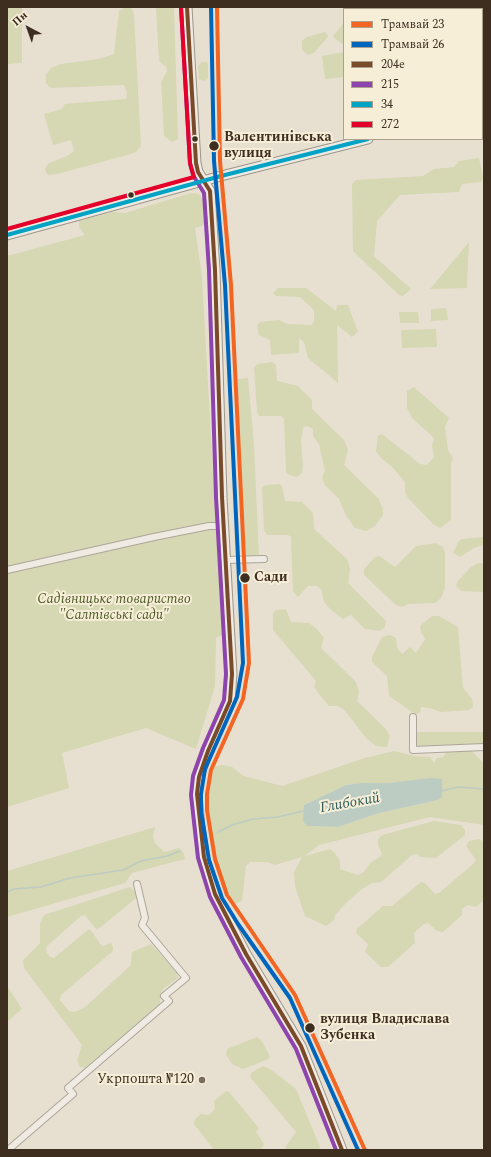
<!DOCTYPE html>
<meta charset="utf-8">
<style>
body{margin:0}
#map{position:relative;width:491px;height:1157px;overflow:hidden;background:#e7e0d1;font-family:Spectral,serif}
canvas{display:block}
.frame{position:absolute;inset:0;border:8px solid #3d2e20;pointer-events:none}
.legend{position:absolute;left:343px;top:8px;width:140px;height:132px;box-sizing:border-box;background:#f7eed8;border:1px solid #ada18e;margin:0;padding:5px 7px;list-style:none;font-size:12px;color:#3d2e20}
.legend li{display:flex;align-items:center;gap:8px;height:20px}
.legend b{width:20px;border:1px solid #ada18e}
.north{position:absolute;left:8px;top:8px;width:40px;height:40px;-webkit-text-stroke:3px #f7eed8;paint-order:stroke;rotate:319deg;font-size:11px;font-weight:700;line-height:16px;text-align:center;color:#3d2e20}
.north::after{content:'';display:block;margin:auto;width:14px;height:18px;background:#3d2e20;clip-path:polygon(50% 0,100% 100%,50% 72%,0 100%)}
</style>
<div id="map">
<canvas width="491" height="1157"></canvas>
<div class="frame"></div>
<ul class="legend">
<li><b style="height:5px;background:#f26522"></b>Трамвай 23</li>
<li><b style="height:5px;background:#0065bd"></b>Трамвай 26</li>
<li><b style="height:5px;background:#7a4b2a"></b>204е</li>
<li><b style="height:5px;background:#8e44ad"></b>215</li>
<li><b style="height:5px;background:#03a3c5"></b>34</li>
<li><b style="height:5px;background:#e4002b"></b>272</li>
</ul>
<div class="north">Пн</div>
</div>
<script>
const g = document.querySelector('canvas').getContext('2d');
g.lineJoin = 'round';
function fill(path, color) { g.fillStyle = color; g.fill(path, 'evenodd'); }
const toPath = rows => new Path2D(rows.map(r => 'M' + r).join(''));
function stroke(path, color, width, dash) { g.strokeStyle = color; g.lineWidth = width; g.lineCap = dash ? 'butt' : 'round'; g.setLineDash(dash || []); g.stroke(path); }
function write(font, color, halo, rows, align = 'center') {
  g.font = font + ' Spectral,serif'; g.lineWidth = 4; g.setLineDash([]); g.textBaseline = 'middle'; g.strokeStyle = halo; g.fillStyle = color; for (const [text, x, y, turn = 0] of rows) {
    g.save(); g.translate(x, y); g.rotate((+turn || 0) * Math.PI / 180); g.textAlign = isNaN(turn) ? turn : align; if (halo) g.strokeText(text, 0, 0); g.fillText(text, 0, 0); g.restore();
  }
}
fill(toPath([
 [7,7,22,7,22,63,7,64],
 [129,7,132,9,134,15,141,146,136,152,124,156,57,174,49,175,46,173,45,168,49,163,67,156,74,151,71,140,53,145,44,114,62,109,65,104,126,99,127,92,124,85,53,88,49,87,46,83,46,75,51,68,61,64,98,59,114,54,119,11,124,8],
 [156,7,174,8,178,139,172,142,164,136,161,82,167,71,166,67,159,61],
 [344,23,344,45,334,38,333,36],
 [325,32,328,35,327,38,314,53,308,55,305,53,302,50,302,41,307,37],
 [344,52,344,77,325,79,322,56],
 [202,62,207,62,208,65,208,78,205,81,199,79,198,66],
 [479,158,483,178,481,182,462,184,459,192,400,195,377,221,374,256,411,289,403,296,399,295,353,251,352,184,356,180,423,176,434,169,454,167,459,161],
 [191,193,199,194,204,202,205,225,195,228,202,277,222,635,216,638,215,686,196,749,146,728,62,753,69,788,7,807,7,256,85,235,79,227,79,221,113,212,125,213],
 [469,242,467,288,430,289],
 [278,288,306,288,336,311,337,305,348,305,358,332,352,337,337,325,338,383,308,358,304,342,299,338,299,353,271,355,270,340,259,335,257,325,261,322,279,320,287,324,312,325,314,321,314,310,300,297,276,296,273,293],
 [446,308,448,320,431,321,431,309],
 [399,312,418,312,419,323,400,323],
 [436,329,437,347,402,348,401,330],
 [272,362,276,365,277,381,298,386,312,400,312,409,344,440,348,450,344,465,378,498,383,509,383,515,375,526,366,531,355,528,346,516,339,499,324,484,322,478,325,471,319,444,313,436,313,429,307,426,303,427,301,441,303,466,302,473,297,477,289,475,286,472,284,419,282,416,259,416,257,412,254,367,258,364],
 [248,378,254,445,259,557,245,558,237,379],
 [414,387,449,418,445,427,448,450,453,458,451,463,451,520,440,528,433,524,408,498,405,492,405,482,393,468,380,457,376,451,378,436,382,434,420,464,427,465,434,457,432,446,434,440,433,437,412,418,407,408,407,391],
 [280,484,282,486,285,501,302,502,313,513,314,529,347,559,350,569,348,583,386,621,385,627,380,631,365,629,351,615,343,619,331,610,324,602,321,589,317,586,308,586,298,597,293,591,291,537,288,535,267,535,264,530,262,488,265,485],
 [484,537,484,545,474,548,460,557,453,553,458,542,462,539],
 [436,543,443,547,445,552,445,587,441,598,435,603,408,604,402,607,396,605,364,575,364,569,375,557,379,556,395,567,416,546],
 [478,563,484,563,484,592,461,591,456,586,457,582,471,567],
 [286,609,291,622,309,623,317,629,324,638,321,648,356,682,359,692,357,701,386,729,390,736,387,747,376,746,367,739,345,711,338,706,329,706,319,694,314,687,316,681,273,630,273,613,276,610],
 [432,616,439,616,458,627,463,688,472,699,473,707,469,710,441,712,429,708,421,707,420,713,415,714,389,696,387,676,372,662,372,657,382,637,390,635,396,638,397,648,402,654,410,647,416,653,425,639,421,632,420,626],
 [417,732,484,732,484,745,417,748,415,735],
 [448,750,471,750,484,764,484,825,430,817,319,845,305,856,330,849,335,853,340,861,340,869,358,875,364,872,370,863,381,856,382,853,378,846,378,839,382,835,434,821,461,825,465,830,465,835,436,858,420,857,417,854,412,855,381,882,372,883,362,889,347,902,335,915,334,920,326,926,305,916,295,886,294,872,302,857,275,865,267,862,250,862,246,866,242,901,234,904,220,875,216,859,208,803,208,788,214,767,222,765,232,767,244,776,282,786,365,758,394,751,415,756,430,757,434,763,437,758,443,757],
 [439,779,442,779,438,800,379,813,338,827,307,826,304,805,346,785,362,783,389,783],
 [155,827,153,837,155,843,164,852,179,848,183,852,185,859,132,873,125,883,7,917,7,871],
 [479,839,484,842,484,900,476,907,467,905,462,909,462,915,443,932,437,931,428,923,424,924,414,933,415,943,388,967,381,967,365,952,368,944,356,933,357,929,383,906,392,906,421,882,425,883,435,894,439,893,473,864,476,860,466,846,469,841],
 [130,887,135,892,136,898,101,927,96,929,85,915,81,916,47,946,46,951,50,957,54,958,89,929,93,933,100,944,103,946,111,943,113,946,113,951,61,995,60,1000,69,1011,74,1012,84,1008,131,965,132,952,151,944,177,973,178,978,163,989,160,996,160,1004,85,1068,80,1067,77,1061,82,1045,24,968,23,960,40,943,40,924,44,915],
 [7,986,22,1009,7,1022],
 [257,1037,261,1040,270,1056,269,1059,243,1069,232,1064,226,1055,227,1049],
 [263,1066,270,1069,296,1089,320,1147,319,1150,285,1150,286,1146,296,1132,250,1077,251,1073],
 [226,1091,229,1092,259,1128,256,1132,264,1144,261,1150,214,1150,194,1124,195,1119,201,1114,209,1115,215,1109,214,1101]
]), '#d6d7b3');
fill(toPath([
 [431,778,442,779,442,797,438,800,379,813,338,827,307,826,303,821,304,805,346,785,362,783,389,783]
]), '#bcccc2');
stroke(toPath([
 [441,791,458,787,484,789],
 [218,832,232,825,253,819,278,817,303,811],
 [7,892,14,889,41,887,70,878,123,870,141,861,167,856,180,851]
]), '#bcccc2', 1.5);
const street = toPath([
 [226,560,264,559],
 [7,570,154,537,209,526,225,526],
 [413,717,413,750,484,747],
 [8,1150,73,1094,68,1088,169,1001,164,996,186,978,142,925,145,918,137,884]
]);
const secondary = toPath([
 [187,7,196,163,198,172,210,191,215,270,222,497,232,674,230,701,226,712,208,751,199,777,197,794,200,827,204,857,215,894,246,954,301,1046,342,1150],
 [482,117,484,116],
 [7,235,221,176,368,139]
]);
stroke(street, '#ada599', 8);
stroke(secondary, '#9c958a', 11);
stroke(street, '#efebe3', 6);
stroke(secondary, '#efebe3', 9);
stroke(toPath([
 [187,7,196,163,198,172,210,191,215,270,222,497,232,674,230,701,208,751,199,777,197,794,204,857,215,894,246,954,301,1046,342,1150]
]), '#7a4b2a', 4);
stroke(toPath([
 [181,7,190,164,193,175,204,193,209,270,216,497,226,674,224,700,203,748,193,776,191,795,198,858,210,897,241,957,296,1049,336,1150]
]), '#8e44ad', 4);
stroke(toPath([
 [7,235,221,176,368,139]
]), '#03a3c5', 4);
stroke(toPath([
 [7,229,194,177,190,163,181,7]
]), '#e4002b', 4);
stroke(toPath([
 [217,7,220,161,231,285,249,663,243,699,211,770,207,794,207,810,215,859,227,895,295,995,365,1150]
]), '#f26522', 4);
stroke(toPath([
 [211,7,214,161,225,285,243,663,237,697,205,769,201,794,201,811,209,860,222,898,238,924,290,998,358,1150]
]), '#0065bd', 4);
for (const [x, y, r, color] of [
 [195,139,3.5,"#3d2e20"],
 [214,146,5.5,"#3d2e20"],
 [131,195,3.5,"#3d2e20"],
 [245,578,5.5,"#3d2e20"],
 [310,1028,5.5,"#3d2e20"],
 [202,1080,4,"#786c5e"]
]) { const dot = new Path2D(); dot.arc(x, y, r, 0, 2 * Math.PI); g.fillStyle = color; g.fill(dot); stroke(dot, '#f7eed8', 1.5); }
write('bold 14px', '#3d2e20', '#f7eed8', [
 ["Валентинівська",224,138],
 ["вулиця",224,154],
 ["Сади",254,578],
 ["вулиця Владислава",320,1020],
 ["Зубенка",320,1036]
], 'left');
write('italic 14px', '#4d5a26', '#f7eed8', [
 ["Садівницьке товариство",114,600],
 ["\"Салтівські сади\"",114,616]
]);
write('14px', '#3d2e20', '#f7eed8', [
 ["Укрпошта №120",194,1080]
], 'right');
write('italic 15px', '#2f5d5a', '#f7eed8', [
 ["Глибокий",350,804,-10]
]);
</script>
